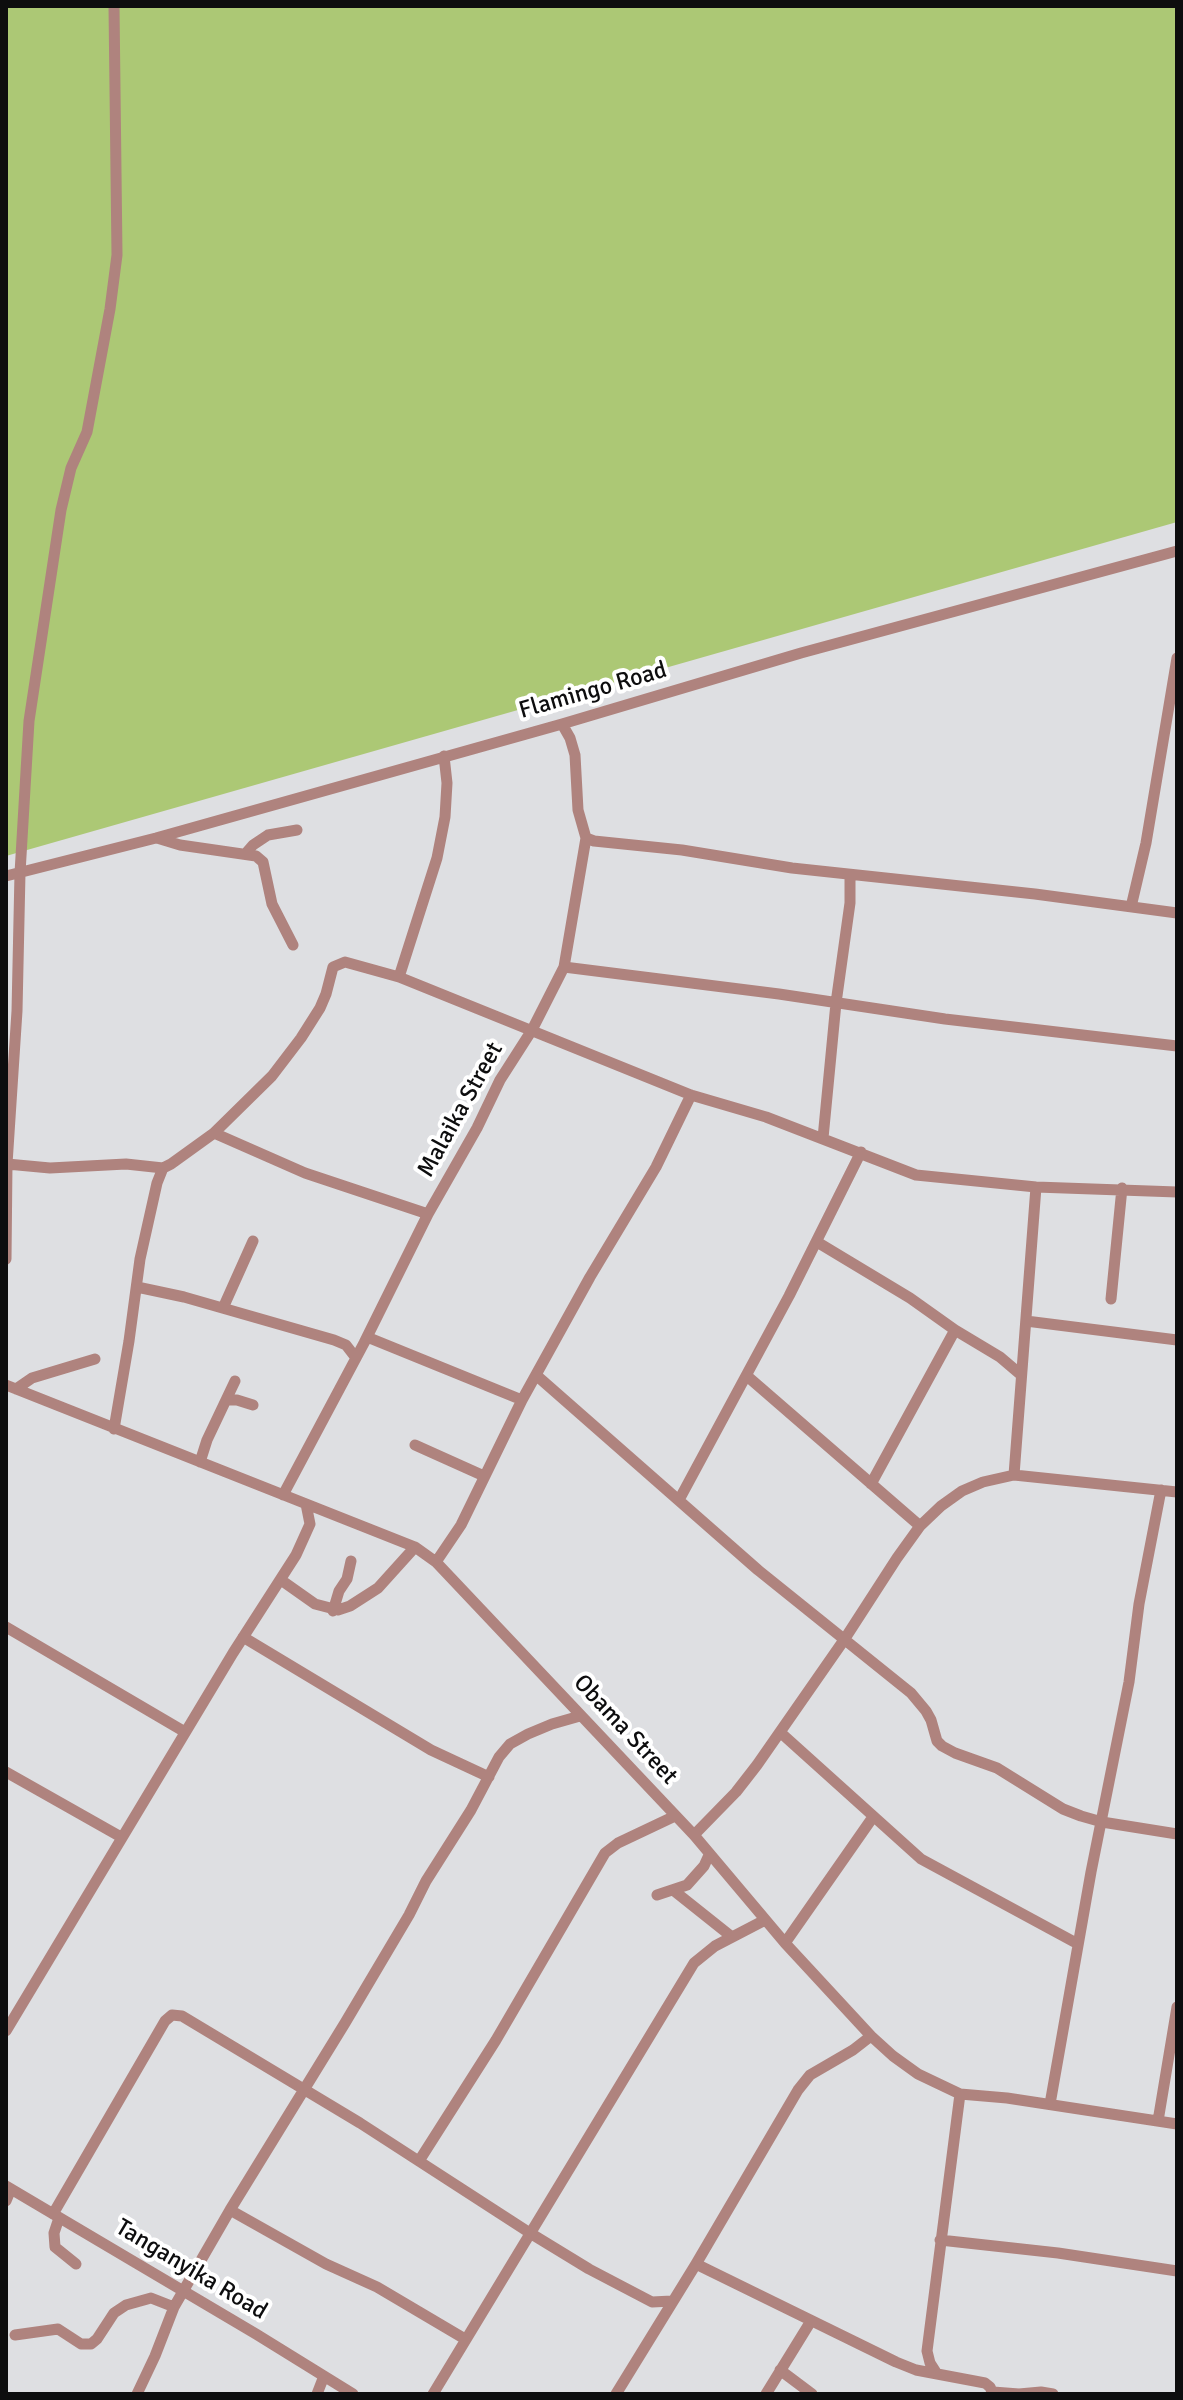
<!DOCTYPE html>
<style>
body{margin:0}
#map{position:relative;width:1183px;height:2400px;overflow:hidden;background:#dedfe2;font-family:Signika,sans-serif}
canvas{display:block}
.frame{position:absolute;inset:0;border:8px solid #0d0d0e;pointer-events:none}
</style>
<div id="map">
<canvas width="1183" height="2400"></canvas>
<div class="frame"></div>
</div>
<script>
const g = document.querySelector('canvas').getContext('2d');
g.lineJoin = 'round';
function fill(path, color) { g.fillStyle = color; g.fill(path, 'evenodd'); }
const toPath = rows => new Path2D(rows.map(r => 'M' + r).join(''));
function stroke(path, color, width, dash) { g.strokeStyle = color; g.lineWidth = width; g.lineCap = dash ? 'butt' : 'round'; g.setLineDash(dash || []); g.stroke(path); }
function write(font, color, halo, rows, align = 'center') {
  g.font = font + ' Signika,sans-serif'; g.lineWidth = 8; g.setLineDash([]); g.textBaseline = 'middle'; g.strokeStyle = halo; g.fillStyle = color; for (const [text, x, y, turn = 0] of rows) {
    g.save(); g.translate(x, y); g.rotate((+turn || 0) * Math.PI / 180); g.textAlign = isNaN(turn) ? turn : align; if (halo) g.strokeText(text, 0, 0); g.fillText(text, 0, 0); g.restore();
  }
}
fill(toPath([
 [6,6,1177,6,1177,522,6,856]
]), '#acc875');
stroke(toPath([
 [157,838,180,845,256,856,263,862,272,904,293,945],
 [586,838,594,841,682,850,792,868,1035,894,1177,913],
 [246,853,253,845,268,835,297,830],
 [6,876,156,838,562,724,801,653,1177,551],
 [1131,907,1146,843,1177,658],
 [564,967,779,994,945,1019,1177,1046],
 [399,977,437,858,445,817,447,783,444,756],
 [214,1133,305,1173,428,1214],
 [823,1138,836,1003,850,903,850,875],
 [7,1164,50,1168,126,1164,163,1168,171,1164,214,1133,272,1076,301,1038,320,1008,326,994,333,967,345,962,399,977,691,1095,766,1117,916,1175,1036,1187,1177,1192],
 [817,1242,910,1298,955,1330,1000,1357,1020,1374],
 [6,1259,7,1164,17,1011,20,873,29,721,61,510,71,468,87,432,110,309,117,255,114,6],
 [137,1287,184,1297,334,1340,346,1345,356,1358],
 [1111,1299,1122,1188],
 [223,1308,253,1241],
 [1026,1321,1177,1340],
 [367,1337,522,1400],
 [536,1375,758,1570,911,1693,926,1711,931,1720,937,1741,942,1746,955,1753,997,1768,1063,1809,1081,1816,1102,1822,1177,1834],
 [747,1376,920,1526],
 [6,1385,415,1547,436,1562,694,1835,785,1943,871,2036,893,2056,918,2074,960,2094,1007,2098,1177,2124],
 [16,1389,32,1378,95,1359],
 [227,1400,237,1400,253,1405],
 [114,1429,129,1341,140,1259,157,1183,163,1168],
 [415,1445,484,1476],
 [200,1462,207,1440,235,1381],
 [1014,1475,1036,1187],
 [871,1484,955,1330],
 [283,1495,364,1343,428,1214,477,1128,500,1080,532,1030,564,967,586,838,578,810,575,755,570,738,562,724],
 [679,1500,789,1296,861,1152],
 [436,1562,461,1525,522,1400,590,1277,656,1167,691,1095],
 [281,1580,315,1604,338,1610,350,1606,378,1588,415,1547],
 [333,1611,339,1591,347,1579,351,1561],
 [6,1627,185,1732],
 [243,1637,431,1750,489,1777],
 [781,1733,921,1859,1078,1944],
 [6,1772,121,1837],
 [694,1835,736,1792,757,1765,844,1640,897,1558,920,1526,941,1506,962,1491,983,1482,1014,1475,1177,1492],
 [673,1890,732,1937],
 [657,1895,687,1885,704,1866,709,1855],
 [785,1943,873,1817],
 [6,2031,233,1653,296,1555,310,1524,306,1504],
 [1050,2104,1091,1872,1129,1682,1139,1604,1161,1490],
 [1158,2121,1177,2007],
 [419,2161,496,2040,605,1853,618,1843,675,1816],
 [6,2186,256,2334,353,2394],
 [6,2201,11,2189],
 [230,2210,326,2264,377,2287,465,2339],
 [53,2214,165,2021,172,2015,182,2016,360,2123,530,2233,589,2269,652,2302,672,2301],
 [59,2218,54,2233,55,2247,76,2264],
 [940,2240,1058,2253,1177,2271],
 [696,2264,896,2362,916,2370,985,2383,990,2387,993,2394],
 [15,2335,58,2329,81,2344,91,2344,97,2339,114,2313,126,2305,151,2298,174,2307],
 [780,2370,812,2394],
 [937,2374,930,2363,927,2351,960,2094],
 [993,2392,1019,2394,1041,2392,1053,2394],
 [137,2394,155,2356,174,2307,230,2210,345,2023,409,1915,426,1881,471,1810,499,1757,510,1744,528,1734,552,1724,580,1716],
 [317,2394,324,2376],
 [433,2394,694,1963,715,1946,765,1920],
 [616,2394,696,2264,798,2090,810,2075,853,2050,871,2036],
 [766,2394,811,2321]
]), '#af837e', 11);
write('24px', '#0d0d0e', '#fff', [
 ["Flamingo Road",593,691,-16],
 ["Malaika Street",461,1110,-61],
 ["Obama Street",625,1730,47],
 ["Tanganyika Road",191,2270,31]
]);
</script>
